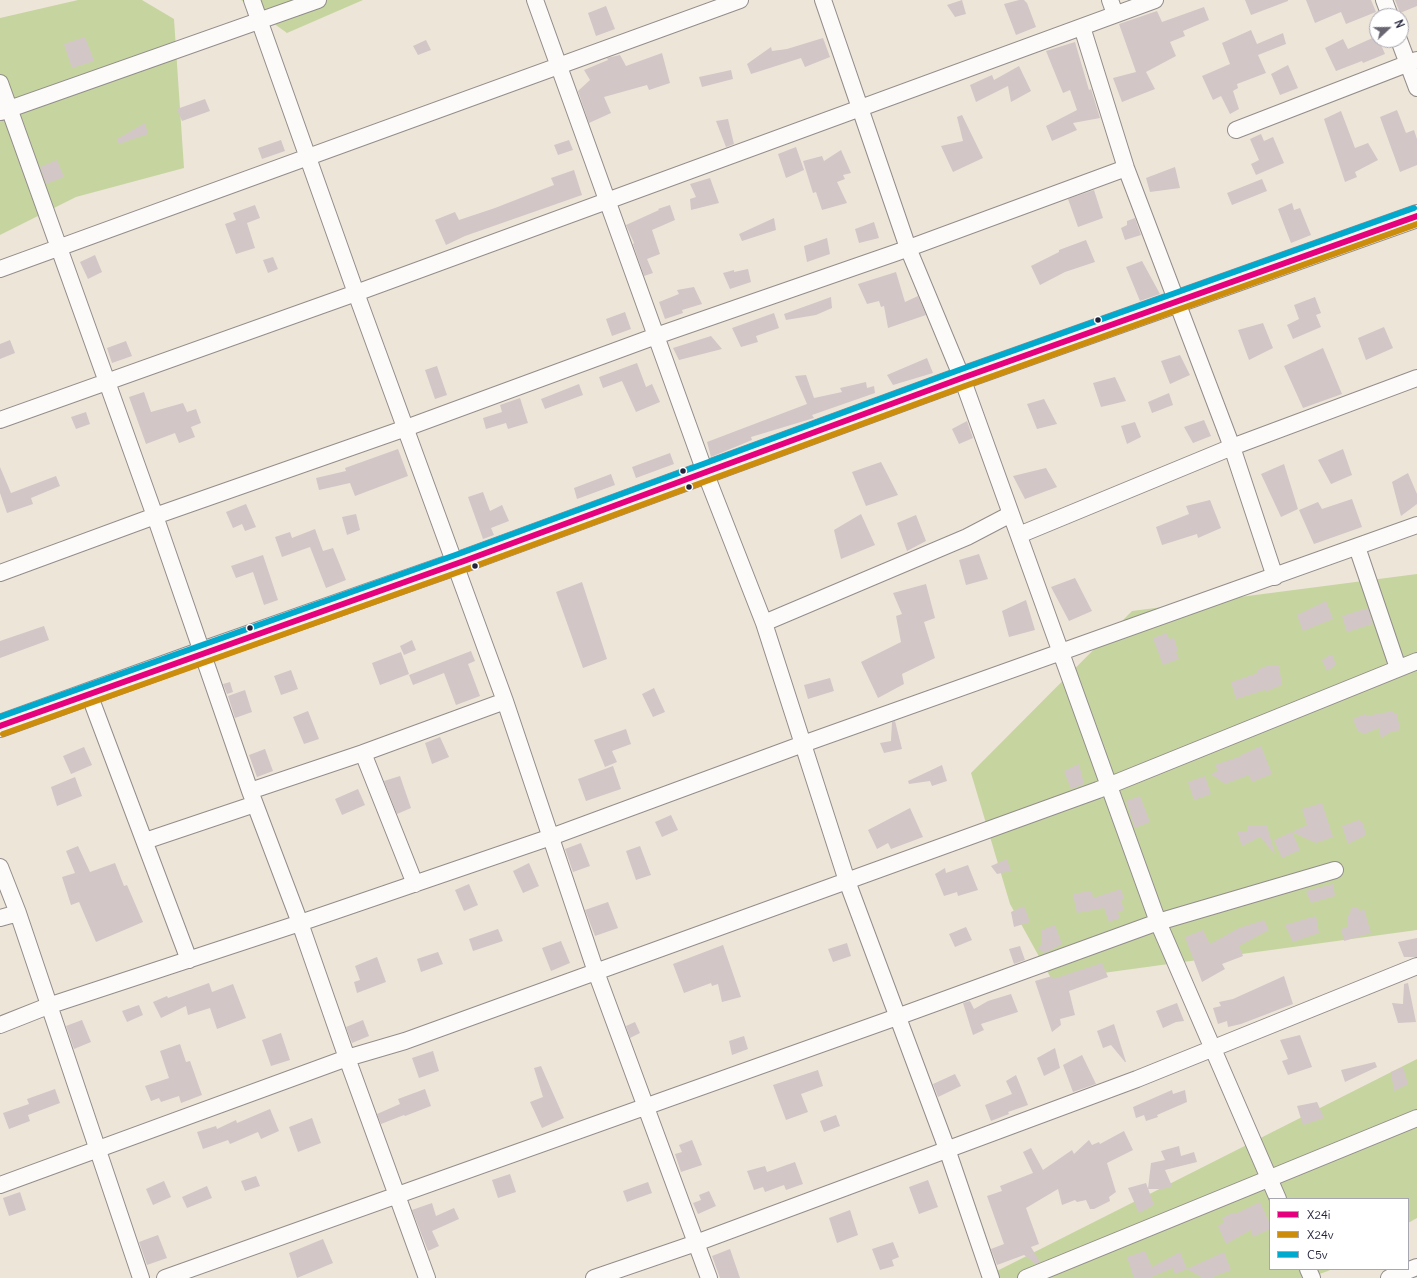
<!DOCTYPE html>
<style>
body{margin:0}
#map{position:relative;width:1417px;height:1278px;overflow:hidden;background:#eee5d9;font-family:Delius,sans-serif}
canvas{display:block}
.legend{position:absolute;left:1269px;top:1198px;width:140px;height:72px;box-sizing:border-box;background:#fff;border:1px solid #a7a7b1;margin:0;padding:5px 7px;list-style:none;font-size:12px;color:#22223b}
.legend li{display:flex;align-items:center;gap:8px;height:20px}
.legend b{width:20px;border:1px solid #a7a7b1}
.north{position:absolute;left:1369px;top:8px;width:40px;height:40px;box-sizing:border-box;background:#fff;border:1px solid #a7a7b1;border-radius:50%;rotate:68deg;font-size:11px;font-weight:700;line-height:16px;text-align:center;color:#22223b}
.north::after{content:'';display:block;margin:auto;width:14px;height:18px;background:#696672;clip-path:polygon(50% 0,100% 100%,50% 72%,0 100%)}
</style>
<div id="map">
<canvas width="1417" height="1278"></canvas>
<ul class="legend">
<li><b style="height:5px;background:#e5007d"></b>X24i</li>
<li><b style="height:5px;background:#cc8c0c"></b>X24v</li>
<li><b style="height:5px;background:#00a9ce"></b>C5v</li>
</ul>
<div class="north">N</div>
</div>
<script>
const g = document.querySelector('canvas').getContext('2d');
g.lineJoin = 'round';
function fill(path, color) { g.fillStyle = color; g.fill(path, 'evenodd'); }
const toPath = rows => new Path2D(rows.map(r => 'M' + r).join(''));
function stroke(path, color, width, dash) { g.strokeStyle = color; g.lineWidth = width; g.lineCap = dash ? 'butt' : 'round'; g.setLineDash(dash || []); g.stroke(path); }
fill(toPath([
 [78,0,142,0,174,19,184,168,76,197,0,235,0,18],
 [241,0,363,0,287,33],
 [1417,574,1417,930,1052,980,1010,904,971,773,1132,611],
 [1417,1059,1417,1218,1408,1223,1408,1199,1270,1199,1270,1269,1332,1269,1328,1271,1308,1278,983,1278]
]), '#c6d5a0');
fill(toPath([
 [962,0,966,14,955,17,947,5],
 [1019,0,1024,0,1027,3,1036,27,1016,35,1004,4],
 [1245,0,1288,0,1288,1,1251,15],
 [1306,0,1371,0,1376,12,1346,24,1341,12,1315,23],
 [1395,0,1417,0,1417,6,1400,13],
 [606,6,615,29,596,36,588,13],
 [1204,7,1209,20,1183,31,1185,36,1170,42,1176,56,1146,72,1155,89,1122,102,1113,78,1136,72,1119,24,1157,11,1162,22],
 [1251,30,1257,44,1283,33,1286,44,1258,55,1266,73,1237,84,1238,88,1233,91,1239,109,1230,114,1221,96,1213,100,1202,76,1230,64,1222,43],
 [1377,36,1377,40,1379,40,1385,54,1363,63,1362,61,1336,71,1325,48,1343,39,1348,49],
 [85,37,94,61,72,68,64,44],
 [823,38,830,57,805,67,801,58,751,74,747,64,771,47,772,51,787,49],
 [426,40,431,50,418,55,413,46],
 [1075,42,1089,90,1091,89,1100,118,1073,123,1077,130,1052,141,1046,126,1077,110,1070,90,1063,93,1046,51],
 [662,53,670,83,649,90,647,85,604,97,611,113,589,123,578,91,590,80,584,70,608,60,607,58,620,55,626,66],
 [1288,65,1298,88,1280,95,1271,74],
 [1019,66,1031,91,1011,102,1008,86,976,102,970,85,992,75,994,80],
 [731,70,733,79,702,87,699,77],
 [205,99,210,111,182,121,177,109],
 [1397,110,1406,133,1414,130,1417,139,1417,165,1400,172,1380,117],
 [1341,111,1355,148,1368,143,1378,160,1355,172,1357,177,1345,182,1324,119],
 [962,115,983,158,953,172,941,146,963,141,957,117],
 [728,119,734,144,726,147,716,121],
 [145,123,148,134,119,144,117,139],
 [1261,134,1264,141,1273,137,1284,163,1256,175,1251,164,1259,160,1250,139],
 [281,140,285,151,262,159,258,148],
 [569,140,573,150,558,155,554,145],
 [796,147,804,170,786,178,778,154],
 [841,150,851,173,843,175,845,179,837,182,847,203,822,210,816,192,813,193,803,161,822,156,824,161],
 [57,160,64,177,46,184,40,167],
 [1175,167,1180,188,1150,192,1146,178],
 [574,170,582,195,465,236,446,245,435,220,455,212,459,220,495,208,554,185,551,178],
 [710,178,719,203,691,210,690,199,696,197,690,184],
 [1262,179,1267,191,1232,205,1227,193],
 [1094,190,1103,218,1078,227,1068,199],
 [1292,203,1294,210,1300,208,1311,235,1291,243,1278,209],
 [255,205,260,218,247,223,255,248,236,254,225,224,236,220,233,213],
 [670,205,675,220,652,230,660,254,647,259,653,273,644,276,633,244,634,243,626,225,659,210,658,209],
 [774,218,776,230,742,241,739,234],
 [1135,218,1141,235,1125,240,1121,228,1127,225,1127,221],
 [874,222,879,238,859,243,855,229],
 [827,238,830,254,807,262,804,246],
 [1086,240,1095,262,1065,272,1040,285,1031,266,1059,252,1059,250],
 [95,255,102,272,88,279,80,262],
 [273,257,278,269,268,273,263,260],
 [1142,261,1160,294,1140,301,1126,267],
 [748,269,751,282,730,289,723,273,734,270,734,272],
 [896,272,905,302,918,296,926,315,888,328,884,306,881,307,879,301,867,304,858,284],
 [694,287,702,304,682,310,683,313,665,319,659,302,679,294,677,290],
 [831,297,832,308,816,315,786,320,784,314],
 [1315,297,1321,313,1316,315,1321,327,1293,339,1287,325,1299,319,1294,305],
 [625,312,631,329,612,336,606,319],
 [774,313,779,328,756,336,758,342,741,347,732,328],
 [1263,323,1273,348,1249,360,1238,330],
 [1384,327,1393,348,1366,360,1358,338],
 [711,336,722,349,679,360,673,348],
 [10,340,15,353,0,359,0,344],
 [126,341,132,356,112,363,107,348],
 [1323,348,1342,394,1303,408,1284,366],
 [1180,355,1190,375,1170,384,1161,361],
 [927,358,933,373,893,385,887,375],
 [637,363,646,387,652,384,660,402,636,412,622,381,603,388,599,377],
 [437,366,447,395,435,399,425,370],
 [806,375,814,398,842,392,840,388,866,382,867,388,874,386,875,393,812,415,814,418,751,437,752,440,711,457,707,442,807,404,795,376],
 [1115,377,1126,401,1101,407,1093,383],
 [579,384,583,395,545,409,541,399],
 [144,392,151,412,183,403,187,412,196,409,201,423,191,427,195,437,179,443,175,433,146,444,129,397],
 [1169,393,1173,405,1152,413,1148,402],
 [520,398,528,423,508,429,506,423,486,429,483,418,502,412,500,405],
 [1044,399,1057,424,1037,429,1027,404],
 [86,412,90,424,76,429,71,417],
 [1204,420,1211,436,1193,443,1184,427],
 [967,421,973,438,959,444,952,429],
 [1135,422,1141,437,1127,444,1121,426],
 [398,449,408,476,355,496,350,483,319,490,316,478,346,471,345,468],
 [1343,449,1352,475,1331,484,1318,460],
 [670,453,674,464,636,478,632,467],
 [881,462,898,495,866,506,852,472],
 [1284,464,1298,509,1281,517,1261,474],
 [0,467,11,493,56,476,60,486,31,498,33,504,7,513,0,493],
 [1046,468,1057,487,1025,499,1013,476],
 [1408,473,1417,494,1417,504,1401,516,1392,482],
 [611,474,615,485,577,499,574,488],
 [483,492,490,511,502,505,509,521,491,528,494,535,483,539,468,497],
 [1352,499,1362,527,1314,544,1299,510,1318,502,1322,509],
 [1210,500,1221,528,1198,538,1197,534,1162,545,1156,527,1189,514,1186,506],
 [246,504,256,527,245,531,242,524,233,528,226,512],
 [356,514,360,530,347,535,342,517],
 [861,514,875,545,841,559,834,530],
 [916,515,926,541,907,551,897,523],
 [315,529,323,551,333,548,346,580,326,588,310,547,282,557,275,537,290,532,292,538],
 [979,554,988,579,966,585,959,560],
 [263,555,278,600,264,605,253,572,236,578,231,566],
 [1075,578,1092,611,1069,621,1051,587],
 [582,582,607,659,583,668,556,592],
 [926,584,935,618,924,622,935,658,902,674,904,684,878,698,861,662,901,642,896,616,902,614,893,593],
 [1026,600,1035,630,1009,637,1002,611],
 [1326,601,1333,619,1303,631,1297,615],
 [1368,608,1373,624,1347,632,1342,616],
 [44,626,49,640,0,658,0,641],
 [1167,633,1169,639,1174,638,1178,651,1176,652,1179,659,1163,665,1153,638],
 [412,640,416,650,404,655,400,646],
 [471,651,475,661,468,664,480,696,456,705,444,673,413,685,409,675],
 [401,652,409,674,380,685,372,663],
 [1332,654,1336,665,1327,671,1322,660],
 [1267,666,1279,666,1282,685,1265,692,1265,690,1236,699,1231,682,1258,673,1257,670],
 [291,670,298,689,281,695,274,676],
 [830,678,834,691,808,699,804,685],
 [230,682,233,692,227,694,223,684],
 [654,688,665,712,653,717,642,694],
 [245,690,252,712,235,718,228,696],
 [308,711,319,739,304,744,293,717],
 [1394,711,1394,714,1397,713,1400,730,1391,732,1381,738,1379,728,1364,734,1358,731,1353,719,1365,714,1366,716],
 [895,721,902,749,884,753,880,743,891,741,892,722],
 [626,729,631,744,612,751,617,762,605,767,594,740],
 [440,737,449,757,432,764,425,743],
 [1261,746,1272,774,1252,782,1249,775,1225,784,1211,774,1218,771,1215,765,1241,756,1241,755],
 [84,747,92,765,71,774,63,756],
 [265,749,273,771,257,777,249,755],
 [1079,764,1084,784,1071,789,1064,771],
 [942,765,947,781,932,786,930,781,909,784,908,781],
 [613,766,621,789,586,801,578,779],
 [400,776,411,808,397,814,384,781],
 [1205,776,1211,794,1194,800,1188,782],
 [75,777,82,796,57,806,51,787],
 [358,789,365,805,342,815,335,799],
 [1140,796,1150,822,1135,828,1126,801],
 [1322,803,1333,837,1316,843,1292,832,1300,850,1282,858,1274,840,1307,825,1302,809],
 [910,808,923,837,891,849,888,843,877,849,868,830],
 [671,815,678,830,662,837,655,822],
 [1359,820,1363,823,1366,835,1348,844,1342,826],
 [1247,825,1267,826,1275,854,1260,837,1242,846,1237,831,1247,831],
 [581,843,590,866,573,872,565,849],
 [78,846,90,872,115,863,124,886,127,885,143,922,96,942,79,902,71,905,62,877,75,873,66,851],
 [640,846,651,875,636,880,626,851],
 [1007,859,1011,871,997,874,991,866],
 [529,863,539,886,523,893,513,871],
 [968,865,978,890,958,896,957,892,944,896,935,874,945,868,946,873],
 [469,884,478,905,464,911,455,890],
 [1333,884,1335,896,1311,903,1306,891],
 [1121,889,1124,899,1121,901,1124,910,1118,912,1120,918,1109,922,1104,908,1077,913,1073,894,1084,892,1092,892,1093,898],
 [608,902,618,928,595,936,585,910],
 [1024,906,1030,922,1014,927,1011,912],
 [1351,908,1358,908,1360,911,1364,909,1371,933,1344,941,1341,929,1348,927,1347,916,1350,914],
 [1316,916,1319,933,1293,942,1285,925],
 [1264,920,1269,930,1239,946,1243,956,1222,964,1225,969,1202,982,1185,937,1203,930,1210,944,1239,928],
 [1055,925,1062,944,1045,953,1038,949,1041,945,1042,930],
 [966,927,972,940,955,947,949,934],
 [498,929,503,941,473,951,469,939],
 [1417,938,1417,957,1404,957,1398,942],
 [561,941,570,963,551,971,542,948],
 [847,943,851,956,833,962,828,949],
 [723,945,741,997,722,1002,718,984,712,986,711,983,684,993,673,964],
 [1020,946,1025,960,1014,964,1009,949],
 [438,952,443,964,421,972,417,959],
 [377,957,386,982,357,993,354,982,360,980,355,966],
 [1102,963,1108,977,1069,991,1075,1015,1060,1019,1061,1025,1052,1032,1035,981,1052,976,1053,979],
 [1284,976,1293,1004,1241,1024,1228,1027,1227,1021,1218,1024,1213,1008,1221,1006,1219,1002,1233,999],
 [209,983,212,992,233,984,246,1018,217,1029,210,1008,188,1015,186,1006,161,1018,153,1002,167,996,168,998],
 [1408,983,1416,1022,1398,1023,1392,1003,1403,1004,1404,984],
 [1011,994,1018,1012,981,1024,984,1030,973,1035,963,1003,970,1001,974,1009,988,1001],
 [1177,1003,1184,1021,1176,1022,1163,1028,1156,1011],
 [139,1005,143,1015,127,1022,122,1011],
 [82,1020,91,1042,74,1049,66,1026],
 [363,1020,369,1036,352,1043,346,1027],
 [635,1022,640,1033,630,1038,626,1026],
 [1114,1024,1126,1062,1125,1062,1111,1045,1103,1048,1097,1031],
 [281,1033,290,1060,271,1066,262,1040],
 [1300,1035,1312,1067,1288,1075,1282,1061,1288,1059,1280,1040],
 [744,1036,748,1049,732,1055,729,1041],
 [180,1044,186,1062,190,1061,202,1095,181,1103,179,1096,161,1102,159,1098,151,1101,145,1086,169,1078,160,1051],
 [1055,1048,1060,1068,1044,1076,1037,1058],
 [433,1051,439,1071,419,1078,412,1058],
 [1082,1055,1096,1084,1073,1092,1063,1065],
 [1375,1062,1377,1067,1345,1082,1341,1070],
 [541,1066,564,1118,542,1128,530,1102,543,1097,534,1068],
 [1403,1067,1408,1084,1394,1091,1391,1072],
 [818,1070,823,1086,801,1094,808,1112,786,1120,773,1085],
 [955,1074,961,1086,938,1097,933,1084],
 [1016,1075,1028,1105,1008,1112,1009,1114,991,1121,985,1105,1012,1094,1006,1081],
 [55,1089,60,1103,28,1115,30,1121,9,1129,3,1113,29,1104,27,1099],
 [425,1089,431,1106,405,1116,404,1115,381,1124,377,1114,400,1104,398,1099],
 [1172,1090,1173,1094,1185,1090,1187,1102,1157,1115,1158,1117,1146,1121,1144,1115,1136,1118,1133,1107],
 [1317,1102,1324,1118,1303,1125,1297,1106],
 [270,1109,279,1131,261,1139,258,1132,230,1144,228,1140,203,1149,197,1132,216,1126,217,1129,236,1120,237,1123],
 [836,1115,840,1126,824,1132,820,1121],
 [312,1118,321,1143,298,1152,289,1127],
 [1124,1131,1133,1150,1107,1163,1116,1192,1109,1197,1110,1201,1094,1209,1090,1209,1086,1200,1077,1202,1075,1200,1062,1205,1058,1189,1026,1208,1039,1244,1031,1247,1040,1262,1036,1264,1024,1255,997,1265,991,1249,1004,1244,987,1196,1002,1191,1000,1186,1033,1173,1023,1152,1031,1148,1043,1170,1072,1150,1074,1154,1089,1140,1092,1145,1099,1142,1100,1144],
 [692,1140,702,1165,681,1172,675,1154,682,1152,679,1145],
 [1179,1146,1181,1156,1194,1152,1197,1162,1165,1170,1172,1186,1163,1189,1148,1189,1151,1163,1165,1160,1161,1151],
 [795,1162,803,1184,786,1190,784,1185,765,1192,763,1187,754,1190,747,1171,765,1166,767,1172],
 [510,1174,516,1192,498,1198,492,1180],
 [256,1176,260,1186,245,1191,241,1181],
 [928,1180,938,1207,919,1214,909,1187],
 [164,1181,171,1197,153,1205,146,1189],
 [648,1182,652,1193,627,1202,623,1191],
 [1146,1183,1154,1205,1139,1213,1128,1188],
 [207,1186,212,1198,187,1208,182,1197],
 [709,1191,716,1206,698,1214,693,1203,701,1200,699,1195],
 [20,1192,26,1210,9,1216,3,1198],
 [1260,1202,1270,1224,1270,1229,1253,1237,1251,1230,1226,1244,1218,1226,1224,1222,1222,1218,1234,1212,1235,1214],
 [432,1203,436,1216,454,1208,459,1219,432,1231,439,1246,428,1251,412,1210],
 [850,1210,858,1235,837,1243,829,1218],
 [158,1235,167,1258,147,1265,139,1242],
 [323,1239,333,1263,297,1278,289,1253],
 [893,1242,899,1257,892,1260,894,1266,880,1270,872,1249],
 [730,1249,740,1278,720,1278,712,1256],
 [1145,1251,1152,1267,1180,1252,1187,1269,1175,1274,1173,1268,1149,1278,1134,1278,1127,1257],
 [1224,1252,1231,1270,1210,1278,1203,1278,1187,1269]
]), '#d2c6c7');
const street = toPath([
 [252,0,356,293,505,701,596,972,709,1278],
 [535,0,705,472,764,623,847,881,947,1149,991,1278],
 [823,0,908,248,962,378,1158,922,1278,1199],
 [1110,0,1115,14],
 [1384,0,1390,16],
 [1082,27,1126,168,1232,447,1275,577],
 [1399,40,1417,88],
 [0,83,155,516,250,791,300,923,347,1058,427,1278],
 [1,112,318,0],
 [1236,130,1417,60],
 [0,269,740,0],
 [0,420,356,293,1155,0],
 [1019,535,1232,447,1417,378],
 [1357,547,1398,668],
 [0,573,155,516,406,428,656,336,898,252,1126,168],
 [764,623,967,537,1011,514],
 [89,694,189,960],
 [363,753,415,884],
 [250,791,363,753,505,701],
 [145,841,255,804],
 [0,867,18,913,141,1278],
 [0,918,18,913],
 [0,1025,48,1006,300,923,551,837,803,744,1417,525],
 [0,1185,347,1058,405,1041,1098,790,1417,661],
 [1308,1269,1312,1278],
 [165,1278,897,1017,1158,922,1335,870],
 [594,1278,696,1243,1137,1079,1417,966],
 [1026,1278,1417,1118],
 [1389,1278,1417,1267]
]);
const secondary = toPath([
 [0,726,202,653,464,561,962,378,1417,216]
]);
stroke(street, '#928d8b', 18);
stroke(secondary, '#928d8b', 24);
stroke(street, '#fcfbf9', 16);
stroke(secondary, '#f6f2ec', 22);
stroke(toPath([
 [0,726,464,561,962,378,1417,216]
]), '#e5007d', 6);
stroke(toPath([
 [3,734,467,569,965,386,1417,224]
]), '#cc8c0c', 6);
stroke(toPath([
 [0,717,461,553,959,370,1414,208]
]), '#00a9ce', 6);
for (const [x, y, r, color] of [
 [1098,320,3.5,"#22223b"],
 [683,471,3.5,"#22223b"],
 [689,487,3.5,"#22223b"],
 [475,566,3.5,"#22223b"],
 [250,628,3.5,"#22223b"]
]) { const dot = new Path2D(); dot.arc(x, y, r, 0, 2 * Math.PI); g.fillStyle = color; g.fill(dot); stroke(dot, '#fff', 1.5); }
</script>
